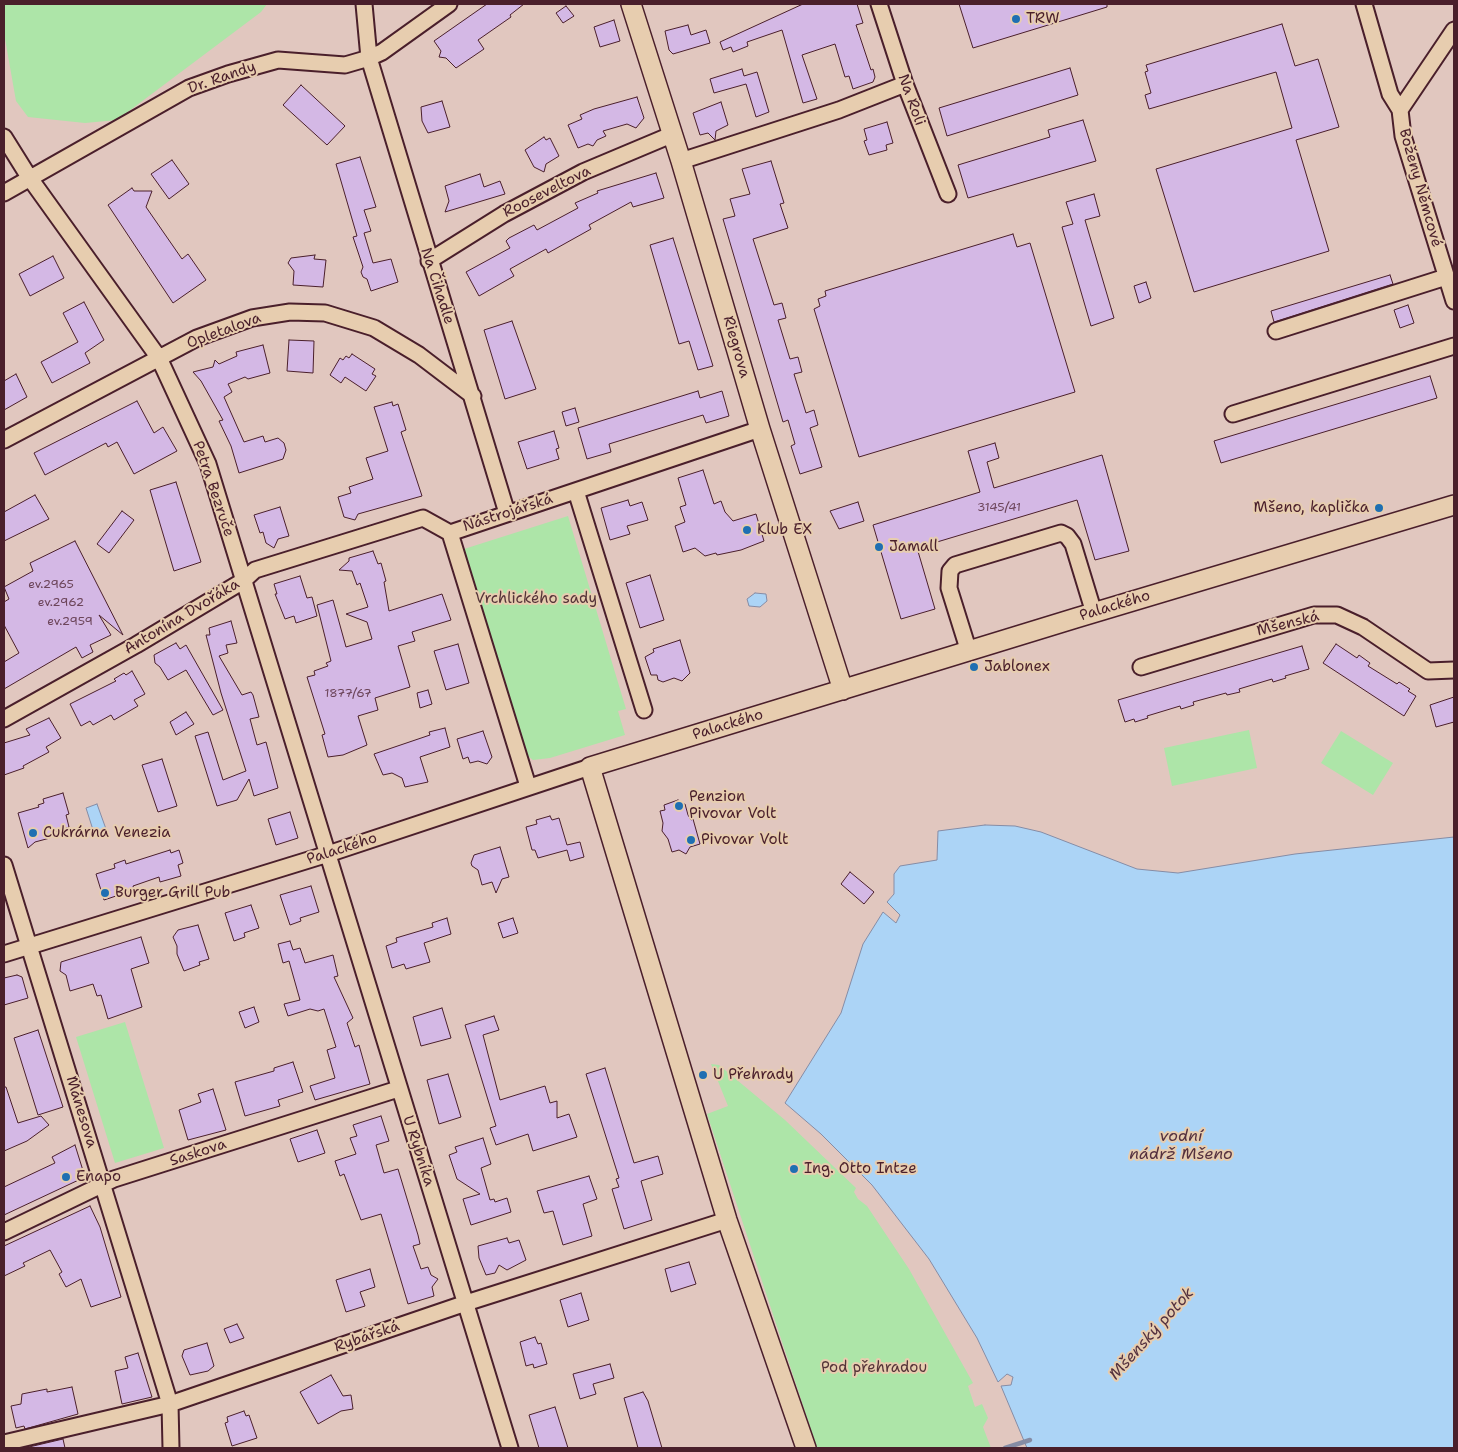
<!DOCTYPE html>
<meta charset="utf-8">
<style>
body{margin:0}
#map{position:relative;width:1458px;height:1452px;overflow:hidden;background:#e1c7bf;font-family:"Shantell Sans",sans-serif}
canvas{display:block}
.frame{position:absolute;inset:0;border:5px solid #4a1f2b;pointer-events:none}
</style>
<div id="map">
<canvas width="1458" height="1452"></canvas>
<div class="frame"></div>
</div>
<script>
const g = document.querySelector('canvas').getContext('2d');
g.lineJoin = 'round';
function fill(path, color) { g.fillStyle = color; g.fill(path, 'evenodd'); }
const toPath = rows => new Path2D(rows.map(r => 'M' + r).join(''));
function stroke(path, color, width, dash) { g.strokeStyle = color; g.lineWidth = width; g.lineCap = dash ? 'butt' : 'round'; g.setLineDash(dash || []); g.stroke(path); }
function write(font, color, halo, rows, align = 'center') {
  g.font = font + ' "Shantell Sans",sans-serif'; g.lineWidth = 4; g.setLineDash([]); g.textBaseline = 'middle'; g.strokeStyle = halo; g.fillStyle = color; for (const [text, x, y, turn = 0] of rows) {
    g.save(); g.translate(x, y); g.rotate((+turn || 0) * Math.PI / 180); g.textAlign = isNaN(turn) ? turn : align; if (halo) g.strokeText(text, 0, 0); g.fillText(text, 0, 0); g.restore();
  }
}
fill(toPath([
 [4,4,267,4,261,12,117,120,85,123,28,117,16,101,4,33],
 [568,516,626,709,618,711,625,735,550,758,533,760,528,756,464,549],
 [1249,730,1257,768,1172,786,1164,748],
 [1341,731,1393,763,1373,795,1321,763],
 [125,1022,164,1148,115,1163,76,1037],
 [711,1064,719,1065,785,1120,856,1188,854,1192,858,1199,867,1206,909,1269,973,1383,968,1386,975,1407,982,1404,988,1418,983,1427,991,1448,817,1448,707,1114,728,1106]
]), '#ade5a8');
const water = toPath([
 [755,593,766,594,767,601,760,607,749,606,747,599,755,593],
 [97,804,106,829,94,833,86,808,97,804],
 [985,825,1015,826,1041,832,1137,869,1178,873,1295,854,1454,837,1454,1448,1027,1448,1001,1386,1011,1385,1013,1377,1007,1374,998,1382,977,1338,929,1259,872,1185,821,1134,785,1103,841,1013,863,944,883,912,896,923,900,915,887,902,894,894,894,874,900,866,937,860,938,831,985,825]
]);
fill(water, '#acd4f6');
stroke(water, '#858ca5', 1);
stroke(toPath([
 [1005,1448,1030,1440]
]), '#858ca5', 4.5);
const building = toPath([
 [487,4,524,4,510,15,511,17,478,40,484,49,456,68,446,58,439,57,441,51,434,41,487,4],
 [803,4,857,4,863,23,856,25,871,70,873,69,875,77,873,82,853,89,849,76,845,77,835,44,802,55,817,99,803,103,782,30,747,42,748,46,733,52,731,47,723,50,720,42,803,4],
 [959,4,1107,4,1107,7,973,48,959,4],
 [566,6,574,16,563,23,556,13,566,6],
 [614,20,620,41,600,47,594,27,614,20],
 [1282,24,1295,66,1318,59,1339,127,1296,140,1329,251,1194,292,1156,169,1292,128,1276,72,1149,109,1145,95,1151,93,1145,72,1148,71,1146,65,1282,24],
 [688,25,691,35,706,30,710,43,673,54,669,50,665,31,688,25],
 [1070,68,1078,95,947,136,939,108,1070,68],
 [742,69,744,76,757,72,769,112,756,117,746,84,714,93,710,79,742,69],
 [301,85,345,126,327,145,283,105,301,85],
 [637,97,644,118,636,128,627,124,603,131,606,136,597,140,593,146,588,144,578,148,568,125,582,119,580,115,594,109,637,97],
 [442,101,450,127,428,133,422,121,421,107,442,101],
 [721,102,728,125,716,131,715,140,708,133,700,135,693,113,721,102],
 [1083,120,1096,161,968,198,958,165,1050,137,1048,130,1083,120],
 [887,122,893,143,886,145,887,150,869,155,864,141,867,140,864,129,887,122],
 [544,137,546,140,550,138,559,156,546,164,544,172,534,167,525,150,544,137],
 [360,157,376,207,364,210,371,231,364,233,373,263,391,259,398,282,371,291,367,279,363,277,361,272,363,267,353,237,357,236,336,164,360,157],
 [172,160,189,184,169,199,151,174,172,160],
 [771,161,784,203,780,204,788,228,753,239,774,305,782,303,786,318,778,320,790,359,798,357,802,372,794,374,806,413,814,410,818,425,810,428,822,467,800,474,791,446,795,444,788,420,783,422,723,219,735,216,730,199,750,194,742,169,771,161],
 [656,173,664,198,633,207,631,202,589,225,591,229,548,253,546,249,510,269,514,276,479,296,466,272,510,248,506,241,509,238,534,225,537,230,578,208,575,203,598,193,597,191,656,173],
 [480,174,484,187,500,181,505,194,445,212,449,201,445,186,480,174],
 [132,188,134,191,152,191,146,207,182,259,188,254,206,280,173,303,108,205,132,188],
 [1094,194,1100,216,1085,220,1114,318,1091,326,1062,227,1073,224,1066,202,1094,194],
 [1013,234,1017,247,1030,243,1075,392,859,457,814,309,820,306,818,299,826,296,825,291,1013,234],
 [673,238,713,366,698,370,689,341,679,344,650,245,673,238],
 [315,255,314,259,326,260,323,287,293,285,294,271,288,263,291,258,315,255],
 [53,256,64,278,30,296,19,274,53,256],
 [1390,275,1393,284,1274,322,1271,311,1390,275],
 [1146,282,1151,298,1139,303,1134,286,1146,282],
 [84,302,104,340,85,353,90,363,52,383,41,362,78,342,63,313,84,302],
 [1408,305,1414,323,1400,328,1394,310,1408,305],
 [512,321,536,389,505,399,484,330,512,321],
 [289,340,314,341,313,373,287,371,289,340],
 [263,345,270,373,248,379,245,377,228,384,232,392,224,397,244,442,263,436,265,442,278,438,284,443,286,450,283,459,239,473,231,446,219,421,223,420,201,381,193,372,213,367,215,360,219,364,237,356,236,352,263,345],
 [352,354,375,369,372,374,376,376,366,391,345,377,341,383,330,375,340,358,343,360,346,356,349,358,352,354],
 [16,374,27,397,4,410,4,381,16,374],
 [1430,376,1437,398,1221,463,1214,441,1430,376],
 [698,391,700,398,722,391,729,416,706,423,703,415,609,444,611,452,587,459,578,428,698,391],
 [137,401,154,433,163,427,177,451,134,474,117,442,108,447,106,443,45,475,34,453,137,401],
 [392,402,393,406,398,404,406,430,401,432,422,496,358,514,355,520,344,517,338,497,351,493,349,487,373,479,366,458,388,451,374,407,392,402],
 [575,408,579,422,566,426,562,412,575,408],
 [554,431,559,448,556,449,559,459,527,469,518,442,554,431],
 [995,443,999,458,987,462,994,488,1102,455,1129,551,1095,560,1077,500,917,548,935,609,901,619,873,525,980,492,968,451,995,443],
 [703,470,714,504,721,501,725,512,733,521,756,514,764,541,741,550,717,555,716,553,705,556,695,548,683,552,675,526,685,522,680,507,686,505,678,478,703,470],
 [176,482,201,562,174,571,150,490,176,482],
 [35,495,49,519,4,541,4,512,35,495],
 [628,500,630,506,642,502,648,520,627,526,630,534,610,540,601,508,628,500],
 [858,502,864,521,839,529,830,511,858,502],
 [280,507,289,536,278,539,274,548,266,543,263,532,260,533,254,515,280,507],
 [122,511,134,520,109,553,97,544,122,511],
 [75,541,123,635,99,615,111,635,90,645,93,652,82,658,76,647,4,689,4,662,19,653,4,625,4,602,9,599,4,587,33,571,30,563,75,541],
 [373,551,378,564,381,563,386,581,384,582,389,611,442,594,451,620,412,632,415,641,398,646,410,687,375,698,378,710,358,716,367,745,343,755,328,757,322,735,325,734,307,677,315,675,314,671,328,666,326,663,331,661,317,605,333,600,346,647,372,639,367,622,346,614,368,607,360,583,357,585,352,571,339,570,349,561,349,558,373,551],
 [650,575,664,620,640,628,626,583,650,575],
 [300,576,307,598,312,597,317,616,296,623,294,616,285,619,275,594,277,594,274,584,300,576],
 [231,621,237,643,226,645,228,653,219,656,242,695,251,692,253,695,259,717,250,719,257,745,266,742,278,788,254,796,249,779,237,800,217,806,195,736,208,732,223,780,246,771,221,693,206,635,210,635,209,628,231,621],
 [680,640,690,673,682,681,674,678,663,682,658,680,657,675,651,675,645,657,654,652,653,649,680,640],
 [176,643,180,649,186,645,223,710,213,715,186,670,168,680,160,667,155,663,154,655,176,643],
 [458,644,469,683,446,690,434,651,458,644],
 [1336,644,1357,658,1359,655,1370,663,1368,666,1397,684,1399,682,1410,689,1408,691,1416,696,1404,716,1323,663,1336,644],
 [1302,646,1309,669,1285,676,1286,678,1273,682,1272,679,1239,689,1240,692,1227,695,1226,693,1193,702,1194,705,1181,709,1180,706,1147,716,1148,718,1135,722,1134,719,1125,722,1118,700,1302,646],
 [132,671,145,694,134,700,138,706,114,720,111,715,93,725,90,721,81,726,70,704,116,681,114,679,124,673,126,675,132,671],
 [428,690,432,704,420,708,417,693,428,690],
 [1454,697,1454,722,1436,727,1430,705,1454,697],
 [186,712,194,724,176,735,170,722,186,712],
 [49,718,61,738,46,747,49,752,23,766,24,768,4,775,4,743,30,735,26,729,49,718],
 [445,728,450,747,420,757,428,782,405,787,402,778,392,773,383,775,374,754,430,735,429,732,445,728],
 [483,731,492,757,487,764,478,761,470,763,468,757,463,759,457,739,483,731],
 [162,759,177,806,158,812,142,765,162,759],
 [63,793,69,814,66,815,69,827,55,832,50,838,35,842,28,848,18,813,39,807,38,805,44,803,43,799,63,793],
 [678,800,679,805,685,804,688,815,691,820,693,819,700,844,690,847,686,854,679,850,672,852,668,839,662,831,663,823,660,811,665,810,664,805,678,800],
 [290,812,298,838,276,845,268,819,290,812],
 [550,816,552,820,559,818,567,845,580,842,584,857,570,861,567,850,538,858,535,850,532,850,526,827,537,824,536,820,550,816],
 [500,847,509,877,502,879,496,893,492,882,482,885,478,870,472,866,471,863,474,855,500,847],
 [170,850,171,853,179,850,183,863,178,865,181,876,160,882,159,877,133,886,134,890,104,900,96,874,115,868,114,864,125,860,126,864,170,850],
 [850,872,874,892,864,904,841,884,850,872],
 [311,886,319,912,300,918,301,921,290,925,280,895,311,886],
 [251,905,259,928,244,933,245,937,234,941,225,913,251,905],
 [447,918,451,934,424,943,430,962,406,969,404,964,392,968,386,946,397,942,396,938,433,927,432,923,447,918],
 [513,918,518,933,503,938,498,923,513,918],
 [198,925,209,959,199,962,200,965,184,971,177,954,177,946,173,937,178,930,198,925],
 [141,937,149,963,131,969,142,1007,108,1019,101,995,97,996,93,984,70,991,66,975,60,971,61,962,141,937],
 [290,941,293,950,300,948,305,963,333,955,338,976,334,977,353,1018,347,1023,355,1047,359,1045,370,1084,315,1100,310,1086,335,1078,327,1050,336,1047,324,1009,318,1011,310,1009,288,1016,284,1004,300,1000,289,961,283,963,278,944,290,941],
 [17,975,22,977,28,998,4,1005,4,978,17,975],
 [254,1007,259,1022,245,1028,239,1012,254,1007],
 [442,1008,451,1038,421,1046,413,1017,442,1008],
 [494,1016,499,1030,483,1035,500,1100,545,1086,550,1103,557,1101,557,1118,569,1114,577,1137,533,1151,528,1134,496,1145,490,1128,496,1126,465,1025,494,1016],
 [38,1030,63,1107,38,1115,14,1038,38,1030],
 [293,1062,303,1092,278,1100,280,1106,245,1116,235,1082,274,1071,274,1068,293,1062],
 [605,1068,634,1163,658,1156,663,1174,641,1181,652,1220,624,1229,612,1189,619,1187,616,1179,619,1178,586,1074,605,1068],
 [448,1074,461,1117,439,1124,427,1080,448,1074],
 [4,1087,6,1087,18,1123,41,1116,49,1125,27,1141,4,1151,4,1087],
 [213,1089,226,1130,188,1140,179,1110,201,1102,198,1094,213,1089],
 [381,1116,389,1141,376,1145,384,1173,398,1169,418,1235,420,1244,413,1246,421,1269,428,1267,431,1275,438,1279,432,1287,434,1296,408,1304,381,1214,361,1220,344,1174,340,1176,335,1161,356,1154,350,1138,357,1136,353,1125,381,1116],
 [317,1130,325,1153,298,1162,290,1139,317,1130],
 [483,1138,491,1164,481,1168,490,1200,494,1199,495,1202,507,1198,511,1212,471,1225,463,1199,480,1194,457,1179,449,1155,457,1152,455,1147,483,1138],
 [75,1145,85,1177,4,1215,4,1187,55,1163,52,1157,75,1145],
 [589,1176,597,1199,583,1204,592,1236,563,1245,553,1211,544,1213,537,1191,589,1176],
 [90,1206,100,1227,121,1297,91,1307,81,1279,66,1287,59,1274,62,1272,50,1250,23,1263,25,1266,4,1276,4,1246,90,1206],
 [507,1238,509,1243,519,1240,526,1260,507,1270,499,1265,495,1273,486,1275,479,1258,478,1246,507,1238],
 [689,1262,696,1284,671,1292,665,1269,689,1262],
 [370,1269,375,1287,360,1292,365,1306,346,1312,336,1280,370,1269],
 [581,1293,589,1320,568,1327,560,1300,581,1293],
 [237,1324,244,1338,230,1343,224,1329,237,1324],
 [535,1337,538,1344,541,1343,547,1364,534,1368,533,1364,526,1366,520,1342,535,1337],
 [207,1343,214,1366,208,1371,190,1375,182,1356,184,1350,207,1343],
 [138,1353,152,1397,122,1404,115,1371,128,1368,125,1357,138,1353],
 [610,1364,614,1378,593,1384,596,1394,580,1399,573,1374,610,1364],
 [331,1375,343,1396,351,1395,353,1409,341,1411,318,1424,300,1392,331,1375],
 [72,1387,78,1414,25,1429,24,1426,16,1428,11,1406,21,1404,22,1394,47,1389,47,1392,72,1387],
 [643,1392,648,1401,662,1448,638,1448,624,1398,643,1392],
 [555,1407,568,1448,539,1448,529,1415,555,1407],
 [244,1411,246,1416,249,1415,257,1438,232,1446,225,1423,228,1422,227,1417,244,1411],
 [63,1439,65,1448,29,1448,29,1447,63,1439]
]);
fill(building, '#d4b8e5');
stroke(building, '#4a1f2b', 1);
const minor = toPath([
 [364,4,369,58,507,513],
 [879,4,905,84,948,194],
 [1364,4,1390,94,1400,110],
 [1454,30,1400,110,1403,136,1454,301],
 [4,137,29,177,159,358,208,464,510,1448],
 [681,161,839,110,905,84],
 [4,193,189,88,228,74,278,60,345,65,369,58,382,52,449,4],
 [429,261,504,214,583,172,671,135],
 [1276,331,1446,277],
 [1233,414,1454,346],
 [4,440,197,338,252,318,290,312,325,313,374,328,419,355,473,396],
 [576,491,644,710],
 [450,533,760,429],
 [450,533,528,786],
 [969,652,949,588,950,571,955,565,1061,533,1067,536,1073,544,1094,613],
 [1141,667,1314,615,1337,615,1363,627,1428,671,1454,670],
 [4,719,136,645,243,581,255,570,423,518,450,533],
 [4,865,170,1404,171,1448],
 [4,954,328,854,590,767],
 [4,1232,114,1179,398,1089],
 [4,1443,170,1404,466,1303,727,1220]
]);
const tertiary = toPath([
 [631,4,681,161,760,429,843,690],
 [806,1448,727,1220,590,767,1076,618,1454,505]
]);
stroke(minor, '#4a1f2b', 19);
stroke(tertiary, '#4a1f2b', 22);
stroke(minor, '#e7cdaf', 15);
stroke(tertiary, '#e7cdaf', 19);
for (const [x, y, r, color] of [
 [1016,19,5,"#1f6fb2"],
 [1379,508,5,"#1f6fb2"],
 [747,530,5,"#1f6fb2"],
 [879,547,5,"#1f6fb2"],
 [974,667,5,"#1f6fb2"],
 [679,806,5,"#1f6fb2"],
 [33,833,5,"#1f6fb2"],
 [691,840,5,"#1f6fb2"],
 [105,893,5,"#1f6fb2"],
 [703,1075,5,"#1f6fb2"],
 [794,1169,5,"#1f6fb2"],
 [66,1177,5,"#1f6fb2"]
]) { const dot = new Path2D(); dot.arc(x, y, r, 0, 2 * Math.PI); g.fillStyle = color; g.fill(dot); stroke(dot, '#e7cdaf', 2); }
write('12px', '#6c455a', null, [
 ["3145/41",999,508],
 ["ev.2965",51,585],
 ["ev.2962",61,603],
 ["ev.2959",70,622],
 ["1877/67",348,694]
]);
write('15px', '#4a1f2b', '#e7cdaf', [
 ["TRW",1026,19],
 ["Mšeno, kaplička",1369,508,"right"],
 ["Klub EX",757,530],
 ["Jamall",889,547],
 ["Jablonex",984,667],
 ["Penzion",689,797],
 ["Pivovar Volt",689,814],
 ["Cukrárna Venezia",43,833],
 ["Pivovar Volt",701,840],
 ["Burger Grill Pub",115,893],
 ["U Přehrady",713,1075],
 ["Ing. Otto Intze",804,1169],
 ["Enapo",76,1177]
], 'left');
write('15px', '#4a1f2b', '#e7cdaf', [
 ["Dr. Randy",222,78,-19],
 ["Na Roli",911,100,70],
 ["Boženy Němcové",1420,188,74],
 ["Rooseveltova",547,192,-27],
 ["Na Čihadle",437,286,72],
 ["Opletalova",224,331,-20],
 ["Riegrova",736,347,74],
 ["Petra Bezruče",213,489,71],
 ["Nástrojářská",508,513,-18],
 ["Palackého",1115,606,-17],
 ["Antonína Dvořáka",182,617,-31],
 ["Mšenská",1288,624,-14],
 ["Palackého",728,725,-17],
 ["Palackého",342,849,-18],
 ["Mánesova",81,1112,73],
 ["U Rybníka",418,1151,72],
 ["Saskova",198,1153,-18],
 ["Rybářská",367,1337,-19]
]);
write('15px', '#543338', '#e7cdaf', [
 ["Vrchlického sady",536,599],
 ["Pod přehradou",874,1368]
]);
write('italic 16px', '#54313f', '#e7cdaf', [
 ["vodní",1181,1137],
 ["nádrž Mšeno",1181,1155],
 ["Mšenský potok",1152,1334,-48]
]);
</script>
